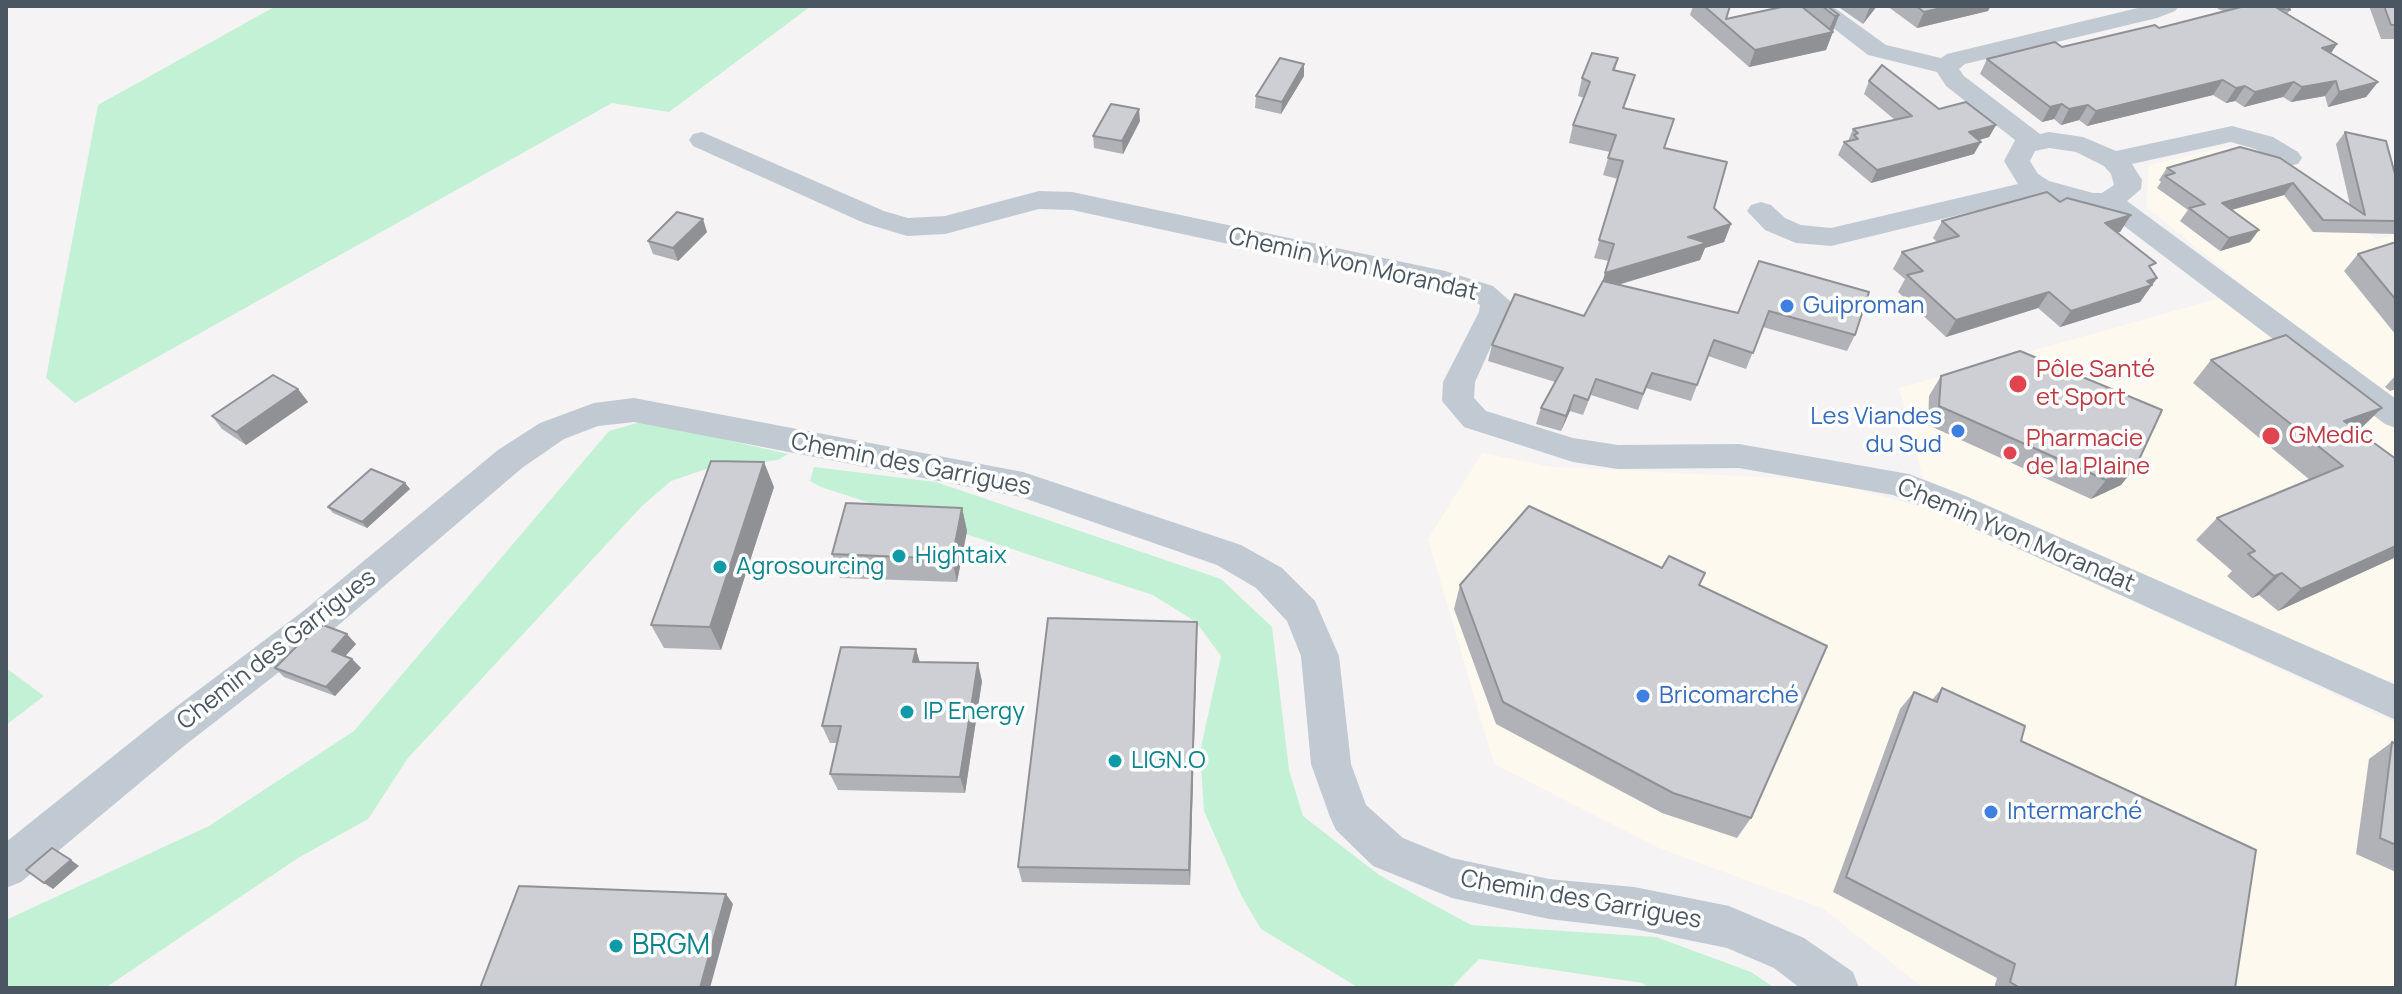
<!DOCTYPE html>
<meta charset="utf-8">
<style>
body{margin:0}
#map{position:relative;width:2402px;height:994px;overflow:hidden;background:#f5f3f3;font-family:Manrope,sans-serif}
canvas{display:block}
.frame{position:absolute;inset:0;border:8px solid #4a5661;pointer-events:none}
</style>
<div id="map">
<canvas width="2402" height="994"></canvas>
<div class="frame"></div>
</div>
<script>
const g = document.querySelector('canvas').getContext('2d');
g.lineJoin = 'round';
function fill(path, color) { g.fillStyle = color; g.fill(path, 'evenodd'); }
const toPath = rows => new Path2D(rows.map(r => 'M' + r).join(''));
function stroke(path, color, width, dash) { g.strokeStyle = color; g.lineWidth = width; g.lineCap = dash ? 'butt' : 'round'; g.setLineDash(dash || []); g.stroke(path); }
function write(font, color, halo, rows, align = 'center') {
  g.font = font + ' Manrope,sans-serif'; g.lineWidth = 7; g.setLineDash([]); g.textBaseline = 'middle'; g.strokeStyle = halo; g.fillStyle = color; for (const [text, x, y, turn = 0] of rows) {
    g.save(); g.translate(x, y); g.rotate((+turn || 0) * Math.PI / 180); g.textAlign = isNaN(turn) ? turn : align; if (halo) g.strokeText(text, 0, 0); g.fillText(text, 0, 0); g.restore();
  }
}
fill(toPath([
 [2225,147,2265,161,2376,239,2396,235,2396,681,2365,678,2288,638,1923,479,1899,388,2249,290,2146,207,2149,165],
 [1482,453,1553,467,1823,480,1940,512,2396,723,2396,988,1924,988,1822,908,1659,848,1494,764,1428,539]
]), '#fdf9ef');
fill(toPath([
 [276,6,811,6,669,112,612,103,75,403,46,378,98,105],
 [644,421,788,454,778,460,706,469,671,481,642,506,408,758,368,819,298,858,105,988,6,988,6,920,209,826,354,731,609,431],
 [814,467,936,482,1221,579,1272,627,1289,770,1303,816,1379,875,1471,925,1656,937,1751,972,1775,988,1649,988,1642,983,1479,959,1451,988,1359,988,1261,929,1241,895,1204,811,1200,752,1221,656,1196,622,1153,595,821,487,810,481],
 [6,668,44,696,6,725]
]), '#c3f1d5');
fill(toPath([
 [1805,6,1832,6,1886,45,1941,58,1947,54,2146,6,2179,6,2175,11,2157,18,1965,64,1959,69,1964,76,2040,134,2049,132,2083,137,2116,151,2232,126,2273,137,2298,152,2302,158,2298,164,2289,166,2255,149,2231,142,2132,164,2142,180,2141,189,2127,201,2396,399,2396,428,2385,424,2103,210,2075,209,2037,196,1831,246,1796,243,1765,230,1747,211,1751,205,1761,202,1771,205,1785,218,1801,225,1831,228,2018,184,2004,161,2015,140,1946,86,1937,72,1868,55,1805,6],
 [2049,148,2076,152,2104,166,2111,174,2114,185,2102,193,2093,193,2049,181,2038,174,2030,161,2035,151,2049,148],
 [702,132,884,211,908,218,945,216,1039,191,1072,192,1445,271,1493,286,1511,302,1475,382,1474,398,1486,411,1573,438,1618,445,1739,444,1909,474,1966,496,2396,685,2396,720,1942,514,1893,495,1739,468,1618,469,1573,462,1464,427,1442,401,1443,382,1479,312,1480,305,1473,300,1440,290,1072,210,1039,209,945,234,907,236,864,223,693,146,689,140,693,134,702,132],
 [634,398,1023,472,1241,545,1282,568,1315,601,1339,656,1351,764,1366,805,1403,838,1452,858,1549,879,1634,887,1729,906,1804,938,1853,972,1859,988,1800,988,1774,968,1727,948,1634,929,1549,919,1452,898,1373,866,1336,830,1330,817,1311,764,1301,656,1287,621,1256,588,1217,565,1021,497,634,422,598,426,564,439,522,468,328,634,184,746,21,882,6,888,6,842,156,722,302,612,498,450,540,423,594,403,634,398]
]), '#c1cad2');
fill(toPath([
 [1693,6,1730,6,1726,19,1786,6,1827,6,1839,15,1826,50,1749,67,1690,15],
 [1837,6,1877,6,1863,24],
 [1887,6,1996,6,1990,7,1988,11,1917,28],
 [2217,6,2288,6,2290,10,2287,14,2337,44,2331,53,2378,82,2366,97,2328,107,2325,96,2291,102,2283,97,2244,107,2235,101,2226,103,2213,95,2087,126,2079,120,2061,125,2054,119,2042,122,1980,74,1987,59,2062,47,2159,28,2223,11,2218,9],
 [2369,6,2396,6,2396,39,2381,39],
 [1618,58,1615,70,1630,92,1624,108,1664,148,1714,208,1731,224,1724,242,1705,248,1700,260,1618,285,1738,313,1759,261,1855,335,1847,351,1763,327,1746,369,1708,356,1691,401,1646,388,1638,410,1591,395,1583,415,1570,411,1561,431,1536,424,1541,408,1555,382,1488,361,1492,345,1584,316,1603,281,1609,261,1594,258,1618,179,1603,175,1610,152,1569,143,1573,125,1584,98,1578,96,1582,78],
 [1304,76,1281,114,1255,108,1256,96],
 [1869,81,1939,109,1996,125,1989,137,1979,140,1974,154,1871,183,1838,155,1844,142,1848,141,1853,129,1895,120,1864,94],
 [1140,121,1123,154,1094,148,1093,136],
 [2345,132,2396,178,2396,234,2313,232,2284,195,2232,210,2250,242,2220,251,2180,221,2188,210,2157,188,2161,182,2159,180,2167,168,2240,147,2350,205,2336,144],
 [2060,202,2131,215,2120,232,2117,232,2157,278,2140,302,2060,327,2038,308,1946,337,1898,292,1905,279,1893,269,1902,252,1937,242,1933,238,1942,221],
 [707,232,678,261,653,254,648,241],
 [2396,242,2396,335,2344,271,2358,254],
 [2211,360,2382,408,2358,431,2396,557,2278,611,2259,595,2252,598,2227,576,2232,571,2196,540,2217,518,2310,480,2193,383],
 [2396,375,2396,389,2390,391,2385,387],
 [1941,376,2136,466,2121,485,2091,499,1928,425,1929,396],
 [298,389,308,402,246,445,222,429,212,416],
 [405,483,410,489,367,528,333,513,328,507],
 [774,487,721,650,664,648,651,625],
 [962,508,967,531,957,582,840,578,832,554],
 [1460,585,1699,586,1751,818,1737,838,1662,813,1496,724,1454,609],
 [1197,622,1190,885,1022,882,1018,867],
 [356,644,345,656,352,659,361,668,335,696,284,677,275,668],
 [920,662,982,681,965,793,838,790,830,774,837,743,830,743,822,726],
 [1942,688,2021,741,2235,988,1994,988,1997,978,1833,892,1900,709,1914,692,1932,700],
 [2392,742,2396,744,2396,872,2356,854,2369,759]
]), '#b0b2b7');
fill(toPath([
 [1871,6,1877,6,1863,24,1869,9],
 [1950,6,1996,6,1990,7,1988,11,1917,28,1924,12],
 [1839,15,1833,31,1828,32,1835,16],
 [1833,32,1826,50,1749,67,1755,50],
 [2337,44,2327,59,2322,48],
 [1304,64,1304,76,1281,114,1282,102],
 [2223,80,2213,95,2087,126,2096,111],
 [2336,81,2325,96,2291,102,2302,87],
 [2294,82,2283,97,2244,107,2255,92],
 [2378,82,2366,97,2328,107,2339,92],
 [2245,86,2235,101,2226,103,2236,88],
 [2062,104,2054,119,2042,122,2050,107],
 [2088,105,2079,120,2061,125,2069,109],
 [1139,109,1140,121,1123,154,1122,141],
 [1996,125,1989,137,1962,145,1969,132],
 [1981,142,1974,154,1871,183,1877,170],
 [2293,183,2284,195,2213,215,2222,203],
 [2131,215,2120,232,2094,239,2105,223],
 [703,219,707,232,678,261,673,248],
 [1731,224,1724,242,1705,248,1700,260,1600,290,1605,273,1688,237],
 [2259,230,2250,242,2220,251,2229,238],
 [2157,278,2140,302,2060,327,2071,311],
 [2049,292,2038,308,1946,337,1956,320],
 [298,389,308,402,246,445,236,432],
 [1574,395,1570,411,1561,431,1566,416],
 [2382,408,2359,430,2322,443,2344,421],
 [764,462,774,487,721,650,710,627],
 [2136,466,2121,485,2091,499,2106,480],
 [405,483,410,489,367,528,362,522],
 [962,508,967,531,957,582,952,559],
 [2396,546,2396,557,2278,611,2301,589],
 [2282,573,2259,595,2252,598,2274,576],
 [1197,622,1197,640,1190,885,1189,870],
 [347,634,356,644,341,661,332,651],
 [916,649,921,666,913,662],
 [352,659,361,668,335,696,326,687],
 [978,663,982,681,965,793,960,777],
 [71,860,79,866,53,889,44,883],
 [726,894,733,904,710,988,700,988]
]), '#909195');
const building = toPath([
 [1704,6,1730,6,1726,19,1786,6,1801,6,1833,32,1755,50,1704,6],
 [1822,6,1827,6,1839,15,1835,16,1822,6],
 [1916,6,1950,6,1924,12,1916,6],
 [2245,6,2288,6,2290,10,2277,8,2337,44,2322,48,2378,82,2339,92,2336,81,2302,87,2294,82,2255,92,2245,86,2236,88,2223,80,2096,111,2088,105,2069,109,2062,104,2050,107,1987,59,2055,42,2062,47,2155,25,2159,28,2245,6],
 [2384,6,2396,6,2396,25,2391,25,2384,6],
 [1592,53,1618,58,1613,70,1635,75,1623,108,1674,119,1664,148,1727,162,1714,208,1731,224,1688,237,1707,243,1605,273,1614,244,1599,240,1623,161,1608,158,1616,135,1573,125,1590,82,1582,78,1592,53],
 [1280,58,1304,64,1282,102,1256,96,1280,58],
 [1882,65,1939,109,1966,102,1996,125,1969,132,1981,142,1877,170,1844,142,1858,139,1854,135,1858,133,1853,129,1912,116,1869,81,1882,65],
 [1111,104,1139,109,1122,141,1093,136,1111,104],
 [2345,132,2386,141,2396,178,2396,221,2323,220,2293,183,2222,203,2259,230,2229,238,2189,208,2205,204,2165,176,2175,173,2167,168,2240,147,2280,158,2365,215,2345,132],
 [2047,192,2060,202,2067,198,2131,215,2105,223,2156,263,2149,266,2157,278,2147,281,2152,285,2071,311,2049,292,1956,320,1907,275,1923,271,1902,252,1959,236,1942,221,2047,192],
 [677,212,703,219,673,248,648,241,677,212],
 [2396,242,2396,300,2358,254,2396,242],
 [1759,261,1869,292,1855,335,1769,311,1753,353,1714,340,1697,385,1652,373,1643,394,1596,379,1588,400,1574,395,1566,416,1541,408,1563,368,1492,345,1515,294,1584,316,1603,281,1738,313,1759,261],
 [2286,335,2382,408,2344,421,2396,459,2396,546,2301,589,2282,573,2274,576,2248,554,2255,551,2217,518,2343,466,2211,360,2286,335],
 [2020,351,2162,410,2136,466,2106,480,1939,406,1941,376,2020,351],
 [273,375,298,389,236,432,212,416,273,375],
 [711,461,764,462,710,627,651,625,711,461],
 [371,469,405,483,362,522,328,507,371,469],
 [846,503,962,508,952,559,832,554,846,503],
 [1529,506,1662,568,1669,556,1705,573,1699,585,1827,646,1751,818,1673,793,1503,702,1460,585,1529,506],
 [1048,618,1197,622,1189,870,1018,867,1048,618],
 [323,625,347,634,332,651,352,659,326,687,275,668,298,645,323,625],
 [841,647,916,649,913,662,978,663,960,777,830,774,841,726,822,726,841,647],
 [1942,688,2025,726,2021,741,2256,850,2235,988,2020,988,2010,982,2015,964,1846,877,1914,692,1937,702,1942,688],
 [2392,742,2396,744,2396,845,2380,838,2392,742],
 [52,848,71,860,44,883,26,870,52,848],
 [519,886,726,894,700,988,480,988,519,886]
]);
fill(building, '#cdcfd5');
stroke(building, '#909195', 2);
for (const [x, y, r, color] of [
 [1787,306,8,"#3f7fe0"],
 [2018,384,10,"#e0444e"],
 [1958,431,8,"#3f7fe0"],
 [2271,436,10,"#e0444e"],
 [2010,453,8,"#e0444e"],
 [899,556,8,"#0f9aa8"],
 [720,567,8,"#0f9aa8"],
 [1643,696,8,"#3f7fe0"],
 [907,712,8,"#0f9aa8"],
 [1115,761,8,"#0f9aa8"],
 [1991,812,8,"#3f7fe0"],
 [616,946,8,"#0f9aa8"]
]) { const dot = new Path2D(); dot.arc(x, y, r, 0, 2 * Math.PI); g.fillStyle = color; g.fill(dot); stroke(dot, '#fff', 3); }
write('24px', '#4a5661', '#fff', [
 ["Chemin Yvon Morandat",1353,265,13],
 ["Chemin des Garrigues",911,465,11],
 ["Chemin Yvon Morandat",2016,536,23],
 ["Chemin des Garrigues",277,650,-38],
 ["Chemin des Garrigues",1581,900,10]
]);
write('24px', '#366cbe', '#fff', [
 ["Guiproman",1803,306],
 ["Les Viandes",1942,417,"right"],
 ["du Sud",1942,445,"right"],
 ["Bricomarché",1659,696],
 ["Intermarché",2007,812]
], 'left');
write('24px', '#be3a42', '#fff', [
 ["Pôle Santé",2036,370],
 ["et Sport",2036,398],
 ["GMedic",2289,436],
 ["Pharmacie",2026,439],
 ["de la Plaine",2026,467]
], 'left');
write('24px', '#0d838f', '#fff', [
 ["Hightaix",915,556],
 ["Agrosourcing",736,567],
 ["IP Energy",923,712],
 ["LIGN.O",1131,761]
], 'left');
write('28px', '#0d838f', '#fff', [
 ["BRGM",632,946]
], 'left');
</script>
